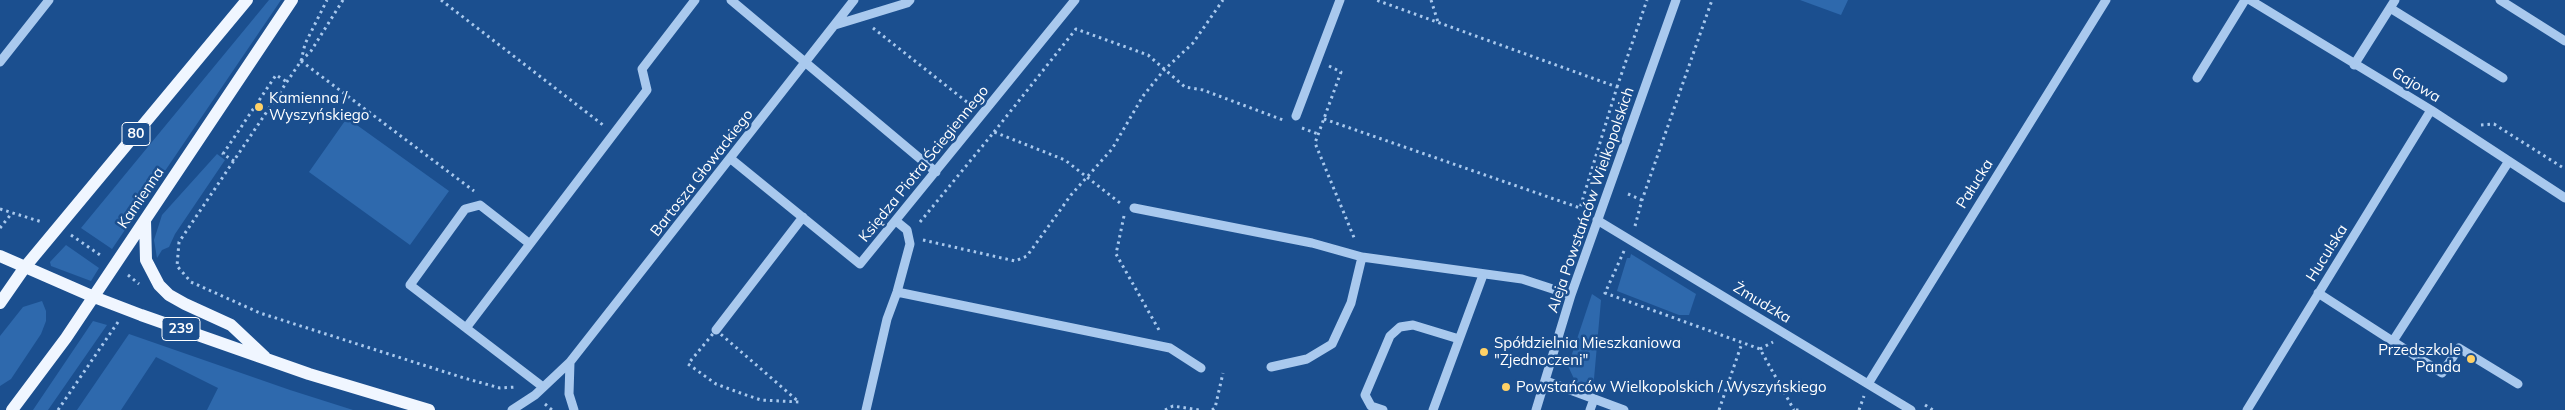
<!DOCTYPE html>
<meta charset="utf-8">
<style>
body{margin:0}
canvas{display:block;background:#1b4f8f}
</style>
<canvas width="2565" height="410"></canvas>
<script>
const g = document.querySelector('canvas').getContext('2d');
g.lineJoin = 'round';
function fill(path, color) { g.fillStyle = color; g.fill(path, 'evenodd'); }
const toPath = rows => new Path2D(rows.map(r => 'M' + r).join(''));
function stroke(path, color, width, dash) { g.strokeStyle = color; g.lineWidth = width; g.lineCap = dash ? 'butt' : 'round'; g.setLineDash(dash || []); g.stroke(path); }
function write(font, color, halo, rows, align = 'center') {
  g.font = font + ' Mulish,sans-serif'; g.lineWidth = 5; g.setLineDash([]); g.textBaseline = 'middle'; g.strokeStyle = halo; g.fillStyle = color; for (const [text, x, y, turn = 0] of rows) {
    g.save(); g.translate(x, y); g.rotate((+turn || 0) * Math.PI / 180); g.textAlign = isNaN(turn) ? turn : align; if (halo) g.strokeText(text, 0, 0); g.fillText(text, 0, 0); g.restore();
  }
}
fill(toPath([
 [269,0,281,0,112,249,81,228],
 [1800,0,1848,0,1841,15],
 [347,118,449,191,410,245,309,172],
 [217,154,225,160,175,234,169,247,162,250,157,258,154,240,162,215],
 [66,245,99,268,91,281,51,266,50,262],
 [1631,254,1696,294,1689,315,1679,315,1617,291,1627,258,1630,258],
 [1592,294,1601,300,1593,390,1576,383,1568,366],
 [42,301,46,311,46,321,41,334,11,379,0,386,0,336,23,307],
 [93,321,107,325,48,410,33,410],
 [129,334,290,390,353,410,207,410,218,388,156,357,121,410,77,410]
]), '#2e69ad');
stroke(toPath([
 [343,0,311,51,301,61,179,242,177,266,191,282,260,313,464,378,500,388,517,387],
 [441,0,603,125],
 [1431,0,1438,22],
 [873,28,972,106],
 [301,61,474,191],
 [301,61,305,44,327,0],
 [1329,66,1341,72,1315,143,1355,240],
 [1617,87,1647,0],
 [1324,119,1580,208,1617,87,1376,0],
 [2481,125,2494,124,2565,169],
 [1302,128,1318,134],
 [994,132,1076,29,1148,55,1185,87,1203,90,1283,120],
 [234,161,223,154,276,75,287,82],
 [1628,194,1642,200],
 [0,209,42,222],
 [1124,216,1116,254,1159,330],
 [920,222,994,132,1065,160,1120,203],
 [1635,226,1642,200,1712,0],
 [0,228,12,213],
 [71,235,103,257],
 [923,240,1015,261,1027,256,1071,195,1112,149,1143,96,1164,70,1193,43,1223,0],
 [1624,251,1605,293,1760,349,1794,410],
 [128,275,139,284],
 [716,330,799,402,761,400,743,394,716,384,688,364,716,330],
 [1760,349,1773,342],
 [545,404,552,410],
 [1925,405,1933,410],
 [58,410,118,322],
 [1165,410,1173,406,1199,410],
 [1212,410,1215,408,1223,373],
 [1719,410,1742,343],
 [1796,410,1801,410],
 [1859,410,1864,396]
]), '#a9c9ee', 3, [2.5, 4]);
stroke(toPath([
 [731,0,936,172],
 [2250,0,2431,110,2565,198],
 [2500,0,2565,41],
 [2390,8,2503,78],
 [835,25,907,3,910,0],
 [0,62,49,0],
 [2354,65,2395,0],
 [2197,78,2245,0],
 [1296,116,1340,0],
 [731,159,860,264,1075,0],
 [1134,208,1312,243,1362,257,1522,279,1571,295],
 [1597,220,1911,410],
 [897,292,1170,348,1201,368],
 [2318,293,2442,373,2459,348,2518,384],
 [466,328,410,285,465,209,480,205,530,244],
 [716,330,803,217],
 [2393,341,2509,161],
 [570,362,569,394,574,410],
 [1271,367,1307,359,1332,344,1351,303,1362,257],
 [1546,381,1624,410],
 [1868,384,2106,0],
 [543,387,466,328,647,90,642,69,695,0],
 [512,410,535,395,570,362,854,0],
 [866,410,887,319,897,292,910,244,907,230,896,221],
 [1383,410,1371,406,1365,395,1390,336,1400,327,1413,325,1459,339],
 [1433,410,1483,275],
 [1536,410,1571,295,1676,0],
 [1590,410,1594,399],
 [2247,410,2431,110]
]), '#a9c9ee', 9);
stroke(toPath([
 [145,221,146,260,159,285,169,295,185,304,231,325,265,357],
 [0,256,94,297,141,315,309,374,429,410],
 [0,303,25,267,247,0],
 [12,410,66,338,292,0]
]), '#f0f6ff', 12);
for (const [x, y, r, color] of [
 [259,107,5,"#ffd166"],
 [1484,352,5,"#ffd166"],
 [2471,359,5,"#ffd166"],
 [1506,387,5,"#ffd166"]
]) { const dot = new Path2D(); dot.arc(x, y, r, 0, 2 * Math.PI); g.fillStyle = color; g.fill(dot); stroke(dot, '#1b4f8f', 2); }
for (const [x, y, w] of [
 [136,134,28],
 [181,329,38]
]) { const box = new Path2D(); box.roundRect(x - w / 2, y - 11.5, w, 23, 4); g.fillStyle = '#1b4f8f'; g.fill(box); stroke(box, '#fff', 1); }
write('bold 14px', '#fff', null, [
 ["80",136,134],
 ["239",181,329]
]);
write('15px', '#fff', '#1b4f8f', [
 ["Gajowa",2416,85,31],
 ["Księdza Piotra Ściegiennego",924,164,-51],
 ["Bartosza Głowackiego",702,173,-52],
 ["Pałucka",1975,184,-58],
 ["Kamienna",141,198,-56],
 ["Aleja Powstańców Wielkopolskich",1591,200,-71],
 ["Huculska",2327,253,-58],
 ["Żmudzka",1762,303,31]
]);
write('15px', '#fff', '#1b4f8f', [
 ["Kamienna /",269,98],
 ["Wyszyńskiego",269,115],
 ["Spółdzielnia Mieszkaniowa",1494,343],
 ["\"Zjednoczeni\"",1494,360],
 ["Przedszkole",2461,350,"right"],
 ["Panda",2461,367,"right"],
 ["Powstańców Wielkopolskich / Wyszyńskiego",1516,387]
], 'left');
</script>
